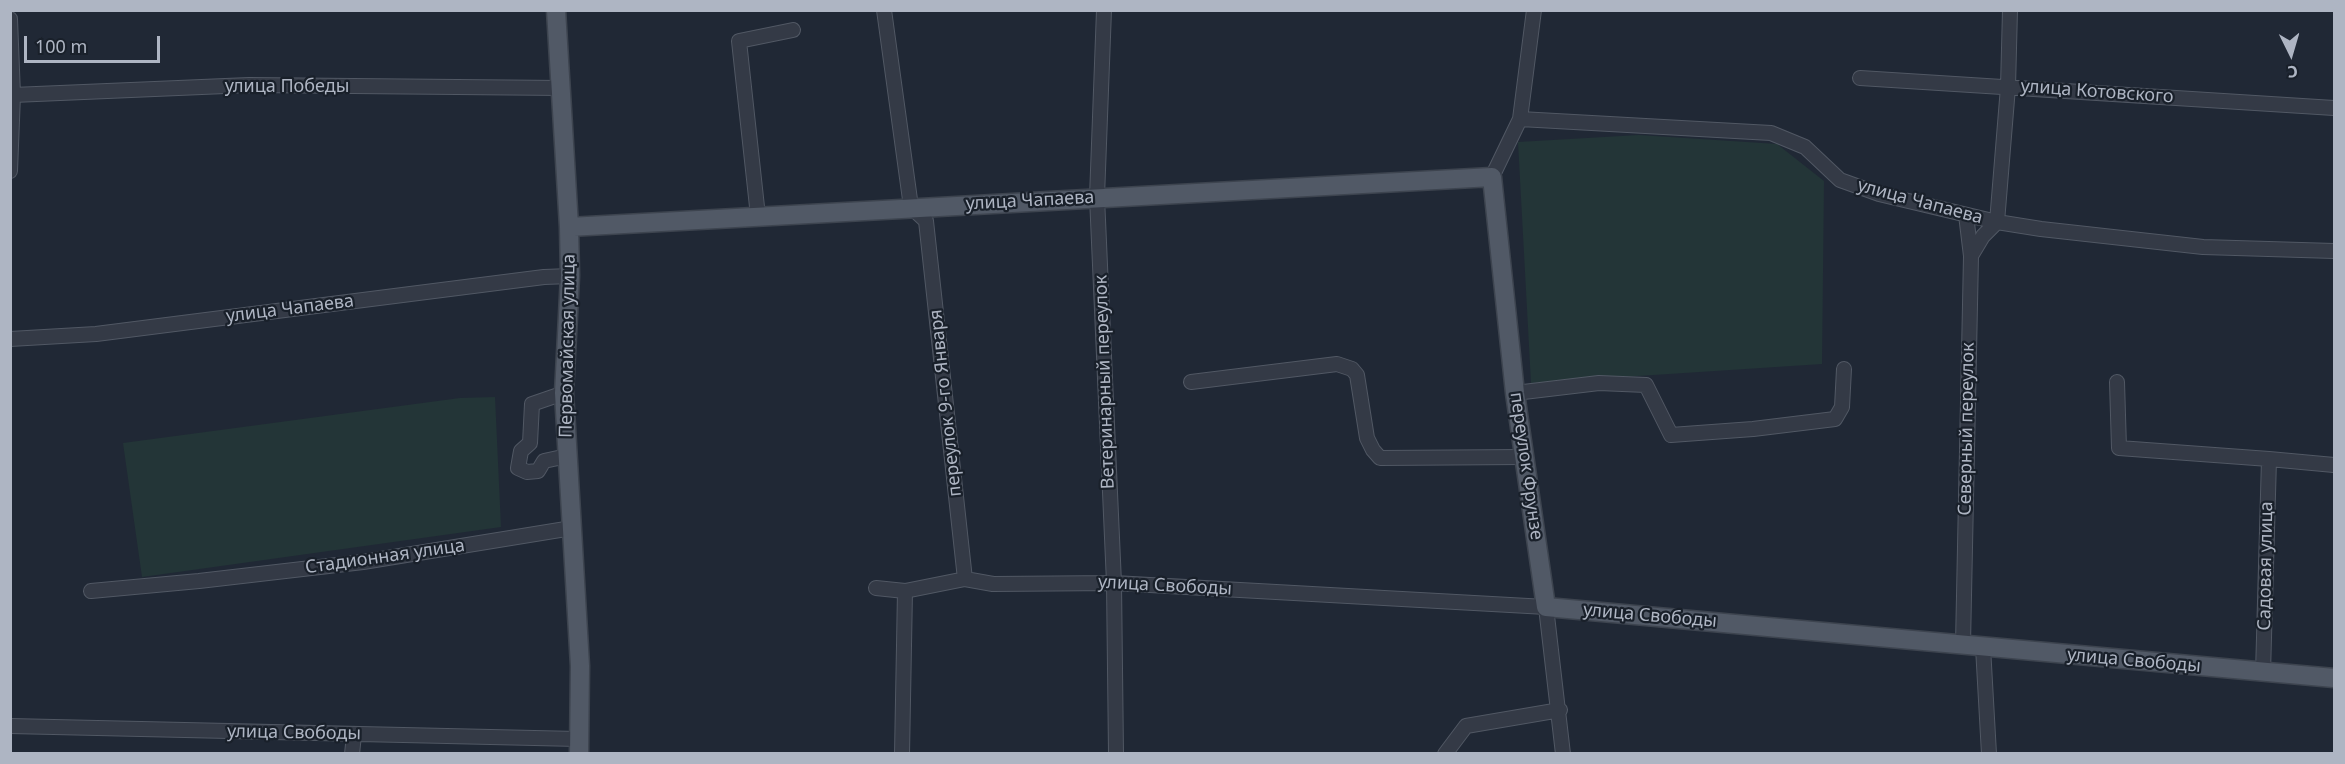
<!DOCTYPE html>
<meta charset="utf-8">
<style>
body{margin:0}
#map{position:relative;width:2345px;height:764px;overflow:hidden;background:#202835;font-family:"Noto Sans",sans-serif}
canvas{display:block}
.frame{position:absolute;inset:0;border:12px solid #aeb5c3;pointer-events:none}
.north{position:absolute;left:2261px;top:24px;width:60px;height:60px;-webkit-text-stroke:4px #19202a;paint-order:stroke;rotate:175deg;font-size:16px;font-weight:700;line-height:24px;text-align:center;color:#aeb5c3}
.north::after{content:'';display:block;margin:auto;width:21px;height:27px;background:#aeb5c3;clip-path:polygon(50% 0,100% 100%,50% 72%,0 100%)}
.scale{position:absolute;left:24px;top:36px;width:136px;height:27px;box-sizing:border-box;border:3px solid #aeb5c3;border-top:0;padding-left:8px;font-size:18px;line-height:21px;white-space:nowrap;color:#aeb5c3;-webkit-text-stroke:4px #19202a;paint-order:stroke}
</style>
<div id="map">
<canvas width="2345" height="764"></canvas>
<div class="frame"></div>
<div class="north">С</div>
<div class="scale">100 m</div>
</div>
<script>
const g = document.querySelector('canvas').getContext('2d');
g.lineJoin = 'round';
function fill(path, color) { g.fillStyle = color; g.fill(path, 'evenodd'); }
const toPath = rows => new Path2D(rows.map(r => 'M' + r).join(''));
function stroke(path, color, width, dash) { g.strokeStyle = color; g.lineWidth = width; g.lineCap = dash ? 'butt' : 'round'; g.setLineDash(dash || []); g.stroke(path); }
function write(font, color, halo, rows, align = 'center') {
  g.font = font + ' "Noto Sans",sans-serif'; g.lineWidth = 4.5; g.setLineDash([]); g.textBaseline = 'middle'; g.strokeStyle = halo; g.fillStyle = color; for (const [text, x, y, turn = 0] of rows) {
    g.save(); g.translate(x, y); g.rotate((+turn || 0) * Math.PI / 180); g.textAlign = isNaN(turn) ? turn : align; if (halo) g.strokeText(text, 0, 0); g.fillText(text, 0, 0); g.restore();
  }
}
fill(toPath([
 [1639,135,1777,144,1824,181,1822,364,1531,383,1518,142],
 [495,397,501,527,142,577,123,443,460,398]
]), '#233537');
const minor = toPath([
 [884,10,911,207,926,221,965,579],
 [1104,10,1097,197,1114,583,1116,754],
 [10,19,13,95,10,171],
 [1860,78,2334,108],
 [13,95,249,85,561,88],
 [1520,119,1771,133,1805,147,1840,180,1879,194,1997,222,2041,229,2203,247,2334,251],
 [1492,177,1520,119,1534,10],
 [758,216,739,41,793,30],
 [1971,256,1983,236,1997,222,2008,87,2010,10],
 [10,339,96,334,544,277,570,276],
 [1191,382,1337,364,1352,369,1357,375,1367,438,1373,450,1380,458,1523,457],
 [2117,382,2119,448,2269,459,2263,673],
 [564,393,532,404,530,443,521,451,518,468,527,472,538,471,544,461,567,456],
 [1515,393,1599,383,1646,385,1671,435,1753,429,1835,419,1842,407,1844,369],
 [2269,459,2334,465],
 [876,588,905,591],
 [91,591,199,581,363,562,572,528],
 [1963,644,1971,256,1966,215],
 [1983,647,1989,754],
 [10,726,578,739],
 [352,754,354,735],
 [902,754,905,591,965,579,993,584,1114,583,1546,607,1563,754],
 [1445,754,1466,726,1560,710]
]);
const major = toPath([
 [556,10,569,227,570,276,564,393,580,666,579,754],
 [569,227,1492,177,1515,393,1546,607,2334,678]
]);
stroke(minor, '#515864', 16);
stroke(major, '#3d444f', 21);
stroke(minor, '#343a46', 14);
stroke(major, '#515966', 18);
write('18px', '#aeb5c3', '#19202a', [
 ["улица Победы",287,87],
 ["улица Котовского",2097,92,4],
 ["улица Чапаева",1030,201,-3],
 ["улица Чапаева",1920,202,15],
 ["улица Чапаева",290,309,-7],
 ["Первомайская улица",568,346,-89],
 ["Ветеринарный переулок",1105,382,-92],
 ["переулок 9-го Января",946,403,-96],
 ["Северный переулок",1967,429,-89],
 ["переулок Фрунзе",1526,466,82],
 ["Стадионная улица",385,557,-8],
 ["Садовая улица",2266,566,-89],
 ["улица Свободы",1165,586,3],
 ["улица Свободы",1650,616,5],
 ["улица Свободы",2134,661,5],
 ["улица Свободы",294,733,1]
]);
</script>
